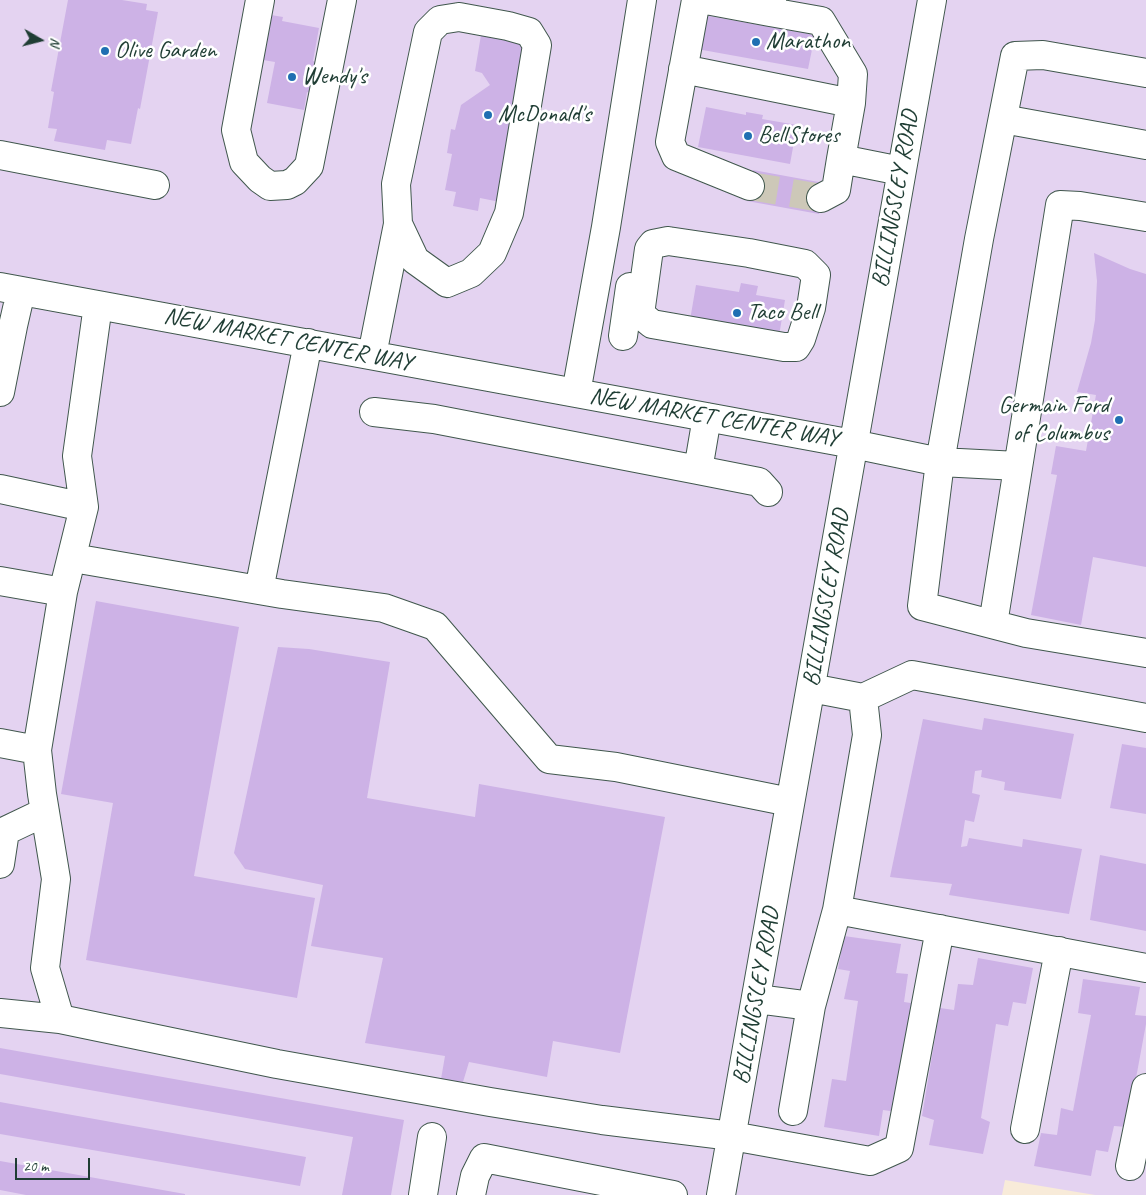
<!DOCTYPE html>
<style>
body{margin:0}
#map{position:relative;width:1146px;height:1195px;overflow:hidden;background:#f8ebd9;font-family:Caveat,sans-serif}
canvas{display:block}
.north{position:absolute;left:15px;top:15px;width:50px;height:50px;-webkit-text-stroke:4px #fff;paint-order:stroke;rotate:98deg;font-size:14px;font-weight:700;line-height:20px;text-align:center;color:#1f3d34}
.north::after{content:'';display:block;margin:auto;width:18px;height:22px;background:#1f3d34;clip-path:polygon(50% 0,100% 100%,50% 72%,0 100%)}
.scale{position:absolute;left:15px;top:1158px;width:75px;height:22px;box-sizing:border-box;border:2px solid #1f3d34;border-top:0;padding-left:6px;font-size:15px;line-height:18px;white-space:nowrap;color:#1f3d34;-webkit-text-stroke:4px #fff;paint-order:stroke}
</style>
<div id="map">
<canvas width="1146" height="1195"></canvas>
<div class="north">N</div>
<div class="scale">20 m</div>
</div>
<script>
const g = document.querySelector('canvas').getContext('2d');
g.lineJoin = 'round';
function fill(path, color) { g.fillStyle = color; g.fill(path, 'evenodd'); }
const toPath = rows => new Path2D(rows.map(r => 'M' + r).join(''));
function stroke(path, color, width, dash) { g.strokeStyle = color; g.lineWidth = width; g.lineCap = dash ? 'butt' : 'round'; g.setLineDash(dash || []); g.stroke(path); }
function write(font, color, halo, rows, align = 'center') {
  g.font = font + ' Caveat,sans-serif'; g.lineWidth = 5; g.setLineDash([]); g.textBaseline = 'middle'; g.strokeStyle = halo; g.fillStyle = color; for (const [text, x, y, turn = 0] of rows) {
    g.save(); g.translate(x, y); g.rotate((+turn || 0) * Math.PI / 180); g.textAlign = isNaN(turn) ? turn : align; if (halo) g.strokeText(text, 0, 0); g.fillText(text, 0, 0); g.restore();
  }
}
fill(toPath([
 [0,0,1146,0,1146,1195,1095,1195,1005,1180,1002,1195,0,1195]
]), '#e4d3f1');
fill(toPath([
 [68,0,122,0,147,4,146,10,158,12,140,109,138,108,131,144,107,140,105,150,54,141,57,129,48,128,54,92,51,91],
 [271,15,283,17,282,21,319,28,313,61,316,62,310,93,307,92,304,110,267,103,275,62,263,60],
 [703,15,815,35,808,69,697,49],
 [481,35,525,44,500,202,480,198,478,211,453,206,456,192,445,190,452,154,447,153,451,129,455,130,461,105,490,85,482,73,475,71],
 [706,107,746,115,746,112,763,115,762,119,797,125,790,164,698,147],
 [753,170,824,183,819,214,747,201],
 [1094,253,1130,269,1146,274,1146,567,1093,557,1081,625,1031,615,1057,475,1051,474,1056,446,1086,451,1096,395,1077,392,1091,343,1095,320,1097,281],
 [741,283,758,286,756,295,785,300,778,342,689,326,696,285,739,292],
 [96,601,239,627,194,876,315,898,297,998,86,960,113,803,61,794],
 [278,647,309,649,390,662,367,798,475,817,479,784,665,817,620,1053,553,1041,547,1077,469,1062,463,1082,441,1079,445,1056,365,1043,383,958,311,946,323,885,245,869,234,853],
 [984,718,1074,734,1061,799,1004,790,1005,782,981,777,982,770,975,771,972,793,980,795,974,822,965,820,961,847,967,846,969,838,1022,847,1023,839,1082,849,1069,914,949,895,952,884,890,877,923,719,982,730],
 [1122,744,1146,748,1146,814,1110,808],
 [1100,855,1146,864,1146,931,1090,920],
 [844,936,901,944,896,973,908,974,904,1002,917,1004,898,1112,883,1110,879,1136,824,1127,832,1079,846,1081,858,1001,844,999,850,971,838,969],
 [978,958,1033,968,1026,1004,1013,1002,1008,1026,996,1024,981,1118,990,1122,983,1154,929,1145,934,1120,922,1116,940,1008,954,1010,958,984,973,985],
 [1083,979,1140,987,1135,1015,1146,1016,1146,1024,1127,1127,1114,1126,1108,1152,1096,1150,1091,1176,1034,1166,1041,1133,1057,1135,1061,1108,1073,1111,1091,1015,1078,1013],
 [0,1048,404,1120,391,1195,342,1195,353,1137,0,1074],
 [0,1102,306,1157,300,1186,0,1134],
 [0,1161,185,1194,185,1195,26,1195,0,1190]
]), '#cdb2e6');
stroke(toPath([
 [750,186,821,198]
]), '#cdc8b8', 28, [28, 14]);
const minor = toPath([
 [260,0,236,130,244,162,260,179,270,186,287,185,295,181,309,166,342,0],
 [696,0,670,142,676,156,750,186],
 [706,0,770,12],
 [772,0,770,12,821,21,853,74,851,103,841,159,901,171],
 [459,17,508,26,529,32,537,45,509,213,492,253,471,273,447,283,415,260,398,224,396,184,428,32,440,20,459,17],
 [683,69,851,103],
 [1003,119,1146,145],
 [0,155,155,185],
 [821,198,836,190,841,159],
 [668,241,749,253,805,264,816,275,811,308,801,339,796,347,784,347,652,324,640,314,649,249,653,244,668,241],
 [0,287,853,444,940,462,922,606,1026,633,1146,653],
 [623,336,630,287],
 [372,355,398,224],
 [0,392,13,326,21,291],
 [576,393,606,227,642,0],
 [374,412,434,419,698,470],
 [707,417,698,470,759,482,768,492],
 [1018,466,940,462,979,239,1015,56,1043,55,1146,73],
 [0,489,84,507],
 [73,558,282,594,384,608,435,626,549,759,616,767,790,802],
 [0,581,63,592,84,507,77,456,98,305],
 [259,590,308,343],
 [993,624,1060,205,1080,206,1146,217],
 [811,688,863,698,912,675,1146,718],
 [863,698,867,735,837,910,1146,968],
 [0,743,37,750,42,794,56,879,45,968,60,1019,277,1064,490,1102,602,1120,732,1136,870,1161,899,1148,940,929],
 [37,750,63,592],
 [0,864,5,831,45,812],
 [757,999,811,1006,837,910],
 [0,1013,60,1019],
 [793,1111,811,1006],
 [1025,1129,1059,951],
 [1130,1166,1146,1088],
 [423,1195,432,1137],
 [471,1195,475,1176,484,1158,673,1195],
 [721,1195,932,0]
]);
stroke(minor, '#40574d', 30);
stroke(minor, '#fff', 28);
for (const [x, y, r, color] of [
 [756,42,5,"#1f6fb2"],
 [105,51,5,"#1f6fb2"],
 [292,77,5,"#1f6fb2"],
 [488,115,5,"#1f6fb2"],
 [748,136,5,"#1f6fb2"],
 [737,313,5,"#1f6fb2"],
 [1119,420,5,"#1f6fb2"]
]) { const dot = new Path2D(); dot.arc(x, y, r, 0, 2 * Math.PI); g.fillStyle = color; g.fill(dot); stroke(dot, '#fff', 2); }
write('24px', '#1f3d34', '#fff', [
 ["Marathon",766,42],
 ["Olive Garden",115,51],
 ["Wendy's",302,77],
 ["McDonald's",498,115],
 ["BellStores",758,136],
 ["Taco Bell",747,313],
 ["Germain Ford",1109,406,"right"],
 ["of Columbus",1109,434,"right"]
], 'left');
write('24px', '#1f3d34', '#fff', [
 ["BILLINGSLEY ROAD",896,199,-80],
 ["NEW MARKET CENTER WAY",288,340,11],
 ["NEW MARKET CENTER WAY",714,418,10],
 ["BILLINGSLEY ROAD",827,598,-80],
 ["BILLINGSLEY ROAD",757,996,-80]
]);
</script>
